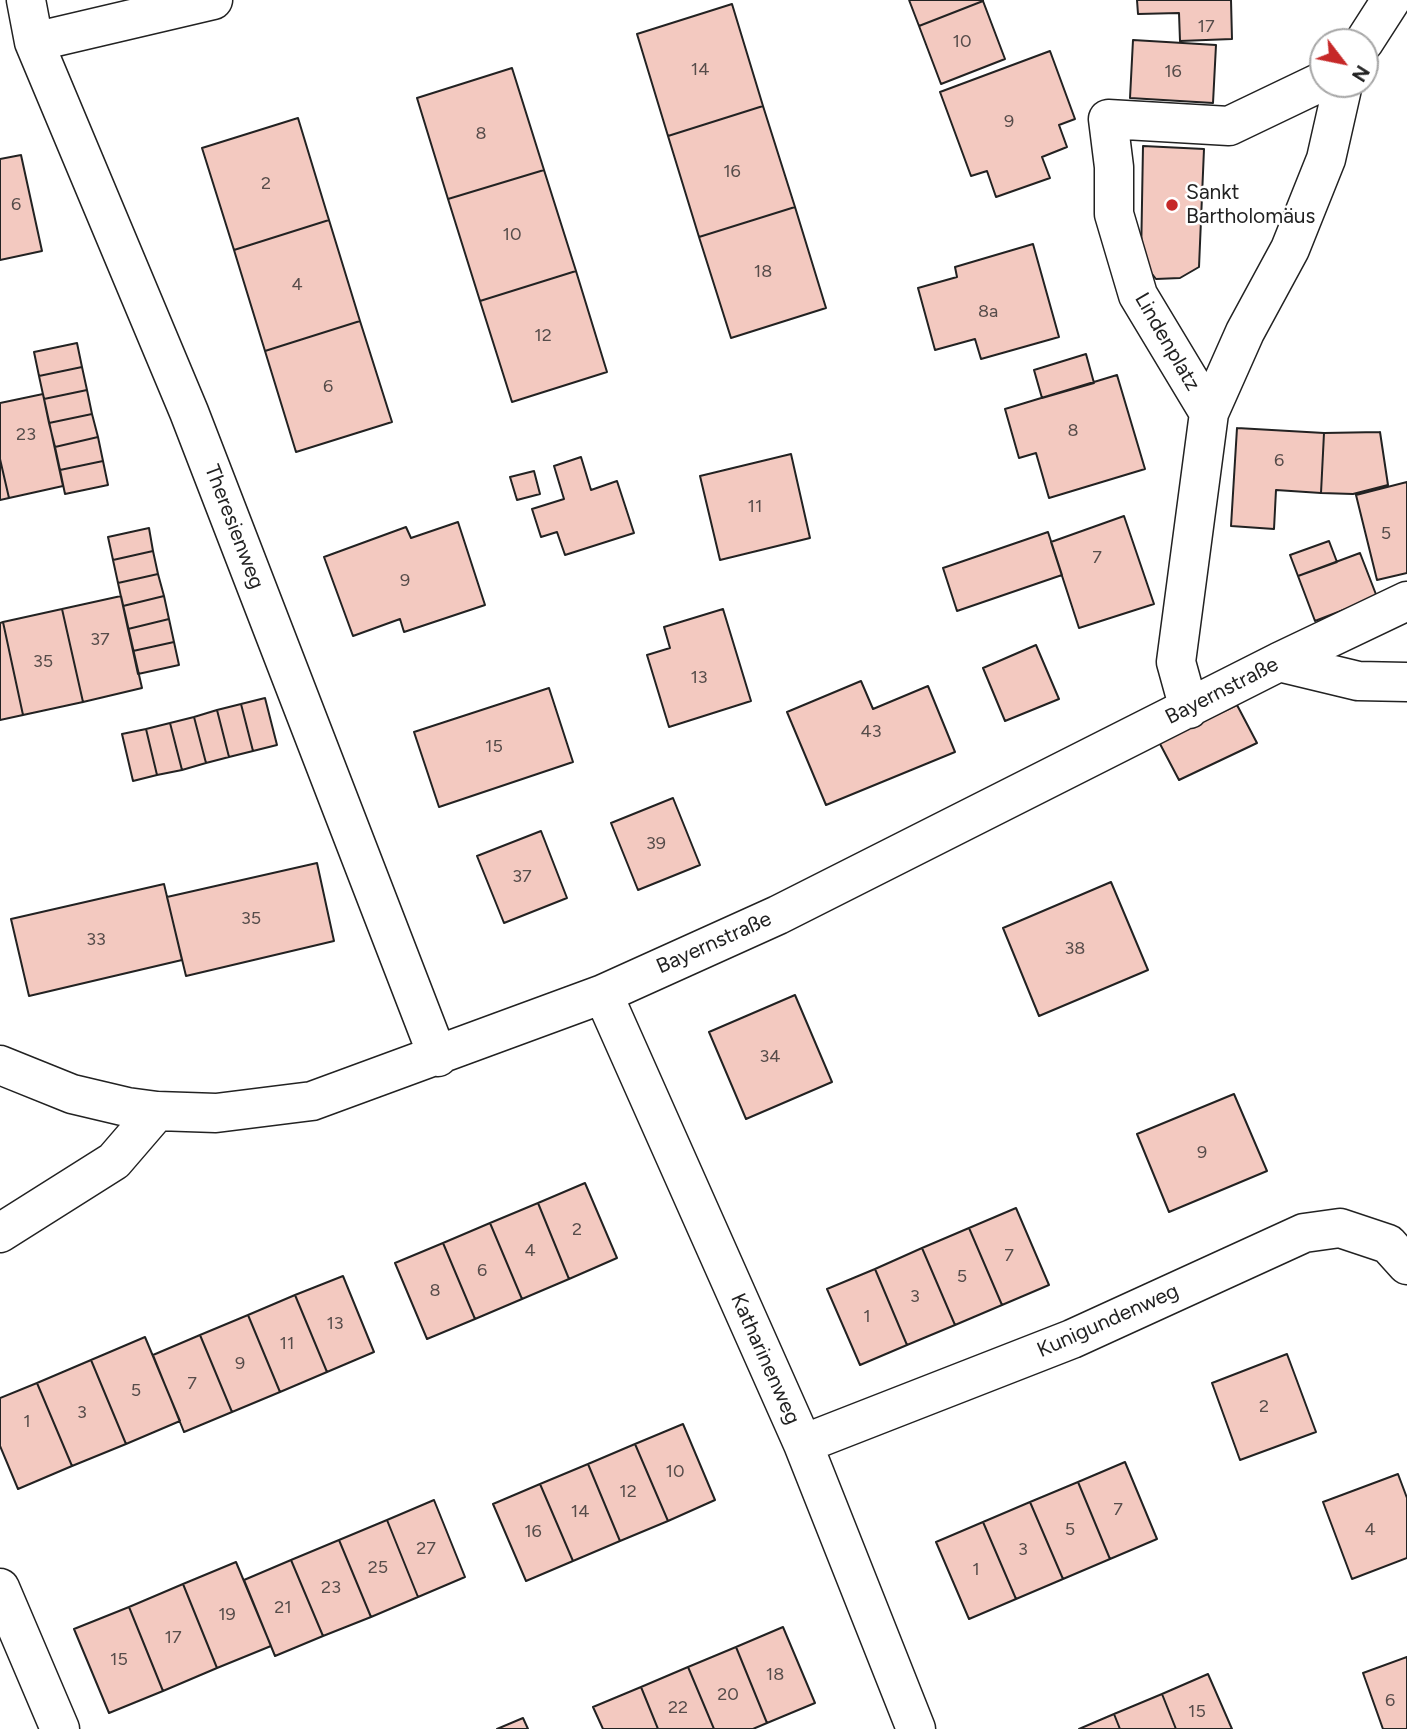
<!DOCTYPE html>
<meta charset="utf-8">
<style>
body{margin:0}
#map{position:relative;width:1407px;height:1729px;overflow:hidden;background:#fff;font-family:Figtree,sans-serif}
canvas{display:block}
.north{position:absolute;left:1309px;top:28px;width:70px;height:70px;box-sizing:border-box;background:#fff;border:2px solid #a7a7a7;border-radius:50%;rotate:122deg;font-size:19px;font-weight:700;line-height:28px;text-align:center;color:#222}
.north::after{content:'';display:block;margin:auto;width:24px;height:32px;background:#c62828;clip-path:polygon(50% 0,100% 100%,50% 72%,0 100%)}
</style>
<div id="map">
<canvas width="1407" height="1729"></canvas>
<div class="north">N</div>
</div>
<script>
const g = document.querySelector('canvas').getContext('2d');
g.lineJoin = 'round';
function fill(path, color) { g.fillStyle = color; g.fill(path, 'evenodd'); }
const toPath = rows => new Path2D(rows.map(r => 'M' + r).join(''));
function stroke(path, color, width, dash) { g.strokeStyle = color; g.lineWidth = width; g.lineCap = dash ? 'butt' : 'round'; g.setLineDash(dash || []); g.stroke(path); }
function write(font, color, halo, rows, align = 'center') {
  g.font = font + ' Figtree,sans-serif'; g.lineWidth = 5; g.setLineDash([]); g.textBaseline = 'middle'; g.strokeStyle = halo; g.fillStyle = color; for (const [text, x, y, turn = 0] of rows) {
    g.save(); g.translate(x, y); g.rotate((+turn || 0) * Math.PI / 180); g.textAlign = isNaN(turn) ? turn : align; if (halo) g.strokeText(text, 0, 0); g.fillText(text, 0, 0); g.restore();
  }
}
const building = toPath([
 [909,0,983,0,983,1,919,26,909,0],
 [1137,0,1231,0,1232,39,1180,41,1179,13,1138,14,1137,0],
 [983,1,1005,59,941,84,919,26,983,1],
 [732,4,763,106,668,136,637,34,732,4],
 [1133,40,1216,45,1213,103,1130,98,1133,40],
 [1050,51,1075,119,1059,125,1067,147,1042,157,1050,178,996,197,987,171,971,176,940,92,1050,51],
 [512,68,544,170,448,199,417,98,512,68],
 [763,106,795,207,699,237,668,136,763,106],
 [298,118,329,220,234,250,202,148,298,118],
 [1143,146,1204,149,1199,267,1180,278,1156,279,1141,260,1143,146],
 [21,155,42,251,0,260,0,159,21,155],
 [544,170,576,271,480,301,448,199,544,170],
 [795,207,826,308,731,338,699,237,795,207],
 [329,220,360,321,265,351,234,250,329,220],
 [1033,244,1059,337,981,359,975,339,935,350,918,288,957,277,955,267,1033,244],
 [576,271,607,372,512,402,480,301,576,271],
 [360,321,392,422,296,452,265,351,360,321],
 [77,343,82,367,39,376,34,352,77,343],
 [1086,354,1094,383,1042,398,1034,370,1086,354],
 [82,367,87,390,44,399,39,376,82,367],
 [1117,375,1145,469,1049,498,1036,453,1019,458,1005,409,1117,375],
 [87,390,92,414,49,423,44,399,87,390],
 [43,394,63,486,9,498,0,459,0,403,43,394],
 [92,414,98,437,55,447,49,423,92,414],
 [1237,428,1324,433,1321,493,1276,490,1274,529,1231,526,1237,428],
 [1380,432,1388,485,1353,494,1321,493,1324,433,1380,432],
 [98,437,103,461,60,470,55,447,98,437],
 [791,454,810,538,720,560,700,476,791,454],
 [581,457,591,490,617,481,634,533,565,555,557,532,541,537,532,509,564,499,554,466,581,457],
 [0,459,9,498,0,500,0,459],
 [103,461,108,485,65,494,60,470,103,461],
 [534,471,540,494,517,500,510,477,534,471],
 [1407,482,1407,573,1377,580,1356,495,1407,482],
 [1124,516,1154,604,1079,628,1051,542,1124,516],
 [458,522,485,605,404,632,400,619,353,636,324,557,406,527,411,538,458,522],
 [149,528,153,551,113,560,108,537,149,528],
 [1048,532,1062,575,957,611,943,568,1048,532],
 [1329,541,1337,562,1298,576,1290,555,1329,541],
 [153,551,158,574,118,583,113,560,153,551],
 [1360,553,1377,597,1315,621,1298,576,1360,553],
 [158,574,164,596,123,606,118,583,158,574],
 [121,596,142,688,83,702,62,609,121,596],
 [164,596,169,619,128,629,123,606,164,596],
 [62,609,83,702,23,715,3,622,62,609],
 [723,609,751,701,669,727,647,655,670,648,664,627,723,609],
 [169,619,174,642,133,651,128,629,169,619],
 [3,622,23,715,0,720,0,623,3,622],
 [174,642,179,665,138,674,133,651,174,642],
 [1036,645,1059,699,1005,721,983,668,1036,645],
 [861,681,873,709,928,686,955,752,826,805,787,712,861,681],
 [549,688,573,762,439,807,414,732,549,688],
 [265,698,277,745,253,751,241,704,265,698],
 [241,704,253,751,229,757,217,710,241,704],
 [1237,705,1257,743,1179,780,1159,742,1237,705],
 [217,710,229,757,206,763,194,717,217,710],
 [194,717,206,763,182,770,170,723,194,717],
 [170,723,182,770,157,775,146,729,170,723],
 [146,729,157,775,133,781,122,734,146,729],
 [673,798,700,865,638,890,611,823,673,798],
 [541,831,567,898,504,923,477,856,541,831],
 [317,863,334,941,186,976,167,897,317,863],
 [1111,882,1148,970,1039,1016,1003,928,1111,882],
 [164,884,182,960,29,996,11,919,164,884],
 [795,995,832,1082,746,1119,709,1032,795,995],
 [1234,1094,1267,1171,1169,1212,1137,1134,1234,1094],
 [585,1183,617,1258,569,1279,538,1203,585,1183],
 [538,1203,569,1279,522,1299,490,1223,538,1203],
 [1016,1208,1049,1285,1002,1305,969,1228,1016,1208],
 [490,1223,522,1299,475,1319,443,1243,490,1223],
 [969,1228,1002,1305,955,1325,922,1248,969,1228],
 [443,1243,475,1319,427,1339,395,1263,443,1243],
 [922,1248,955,1325,907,1345,875,1269,922,1248],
 [875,1269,907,1345,860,1365,827,1289,875,1269],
 [343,1276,374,1352,327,1372,295,1295,343,1276],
 [295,1295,327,1372,280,1392,248,1315,295,1295],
 [248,1315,280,1392,232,1412,200,1335,248,1315],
 [200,1335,232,1412,184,1432,153,1355,200,1335],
 [145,1337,180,1421,126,1444,91,1360,145,1337],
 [1287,1354,1316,1432,1240,1460,1212,1383,1287,1354],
 [91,1360,126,1444,72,1466,37,1383,91,1360],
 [37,1383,72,1466,18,1489,0,1446,0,1398,37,1383],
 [683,1424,715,1500,668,1521,635,1444,683,1424],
 [635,1444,668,1521,620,1541,588,1464,635,1444],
 [1125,1462,1157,1539,1110,1559,1078,1482,1125,1462],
 [588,1464,620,1541,573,1561,540,1484,588,1464],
 [1398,1474,1407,1498,1407,1558,1352,1579,1323,1502,1398,1474],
 [1078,1482,1110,1559,1063,1579,1030,1502,1078,1482],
 [540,1484,573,1561,526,1581,493,1504,540,1484],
 [434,1500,465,1577,418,1597,387,1520,434,1500],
 [1030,1502,1063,1579,1016,1599,983,1522,1030,1502],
 [387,1520,418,1597,371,1617,339,1540,387,1520],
 [983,1522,1016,1599,969,1619,936,1542,983,1522],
 [339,1540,371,1617,323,1636,291,1560,339,1540],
 [291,1560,323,1636,275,1656,244,1580,291,1560],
 [236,1562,271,1646,217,1668,183,1584,236,1562],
 [183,1584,217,1668,163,1691,129,1607,183,1584],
 [129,1607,163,1691,109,1713,74,1629,129,1607],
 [783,1627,815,1703,767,1723,736,1647,783,1627],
 [736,1647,767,1723,753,1729,714,1729,688,1667,736,1647],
 [1407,1657,1407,1729,1383,1729,1363,1673,1407,1657],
 [688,1667,714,1729,658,1729,641,1687,688,1667],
 [1208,1674,1232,1729,1176,1729,1162,1694,1208,1674],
 [641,1687,658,1729,603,1729,593,1707,641,1687],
 [1162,1694,1176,1729,1120,1729,1114,1714,1162,1694],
 [1114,1714,1120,1729,1079,1729,1114,1714],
 [523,1718,528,1729,497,1729,523,1718]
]);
fill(building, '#f3c9c0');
stroke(building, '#222', 2);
const minor = toPath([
 [26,0,34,42,189,412,438,1057],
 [34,42,213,0],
 [1364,42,1391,0],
 [1209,413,1138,295,1114,214,1114,167,1108,119,1229,126,1323,81],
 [1279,662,1358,681,1407,682],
 [1189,709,1176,662,1209,413,1245,332,1290,249,1326,159,1343,84],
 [603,994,803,1444,916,1729],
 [0,1065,72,1094,127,1107,157,1111,216,1113,312,1101,603,994,778,915,1279,662,1407,601],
 [0,1233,114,1161,157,1111],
 [803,1444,1072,1339,1304,1233,1340,1228,1388,1244,1407,1265],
 [0,1588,60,1729]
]);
stroke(minor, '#222', 41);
stroke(minor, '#fff', 38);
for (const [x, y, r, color] of [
 [1172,205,7,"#c62828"]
]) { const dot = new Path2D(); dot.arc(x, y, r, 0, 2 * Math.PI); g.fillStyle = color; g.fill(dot); stroke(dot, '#fff', 2.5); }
write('18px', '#564c4a', null, [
 ["17",1206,27],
 ["10",962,42],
 ["14",700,70],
 ["16",1173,72],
 ["9",1009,122],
 ["8",481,134],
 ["16",732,172],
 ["2",266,184],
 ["6",16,205],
 ["10",512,235],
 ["18",763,272],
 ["4",297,285],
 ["8a",988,312],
 ["12",543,336],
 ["6",328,387],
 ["8",1073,431],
 ["23",26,435],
 ["6",1279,461],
 ["11",755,507],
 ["5",1386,534],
 ["7",1097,558],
 ["9",405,581],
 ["37",100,640],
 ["35",43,662],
 ["13",699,678],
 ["43",871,732],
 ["15",494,747],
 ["39",656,844],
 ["37",522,877],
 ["35",251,919],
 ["33",96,940],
 ["38",1075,949],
 ["34",770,1057],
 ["9",1202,1153],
 ["2",577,1230],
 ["4",530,1251],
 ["7",1009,1256],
 ["6",482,1271],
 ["5",962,1277],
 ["8",435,1291],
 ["3",915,1297],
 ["1",867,1317],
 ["13",335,1324],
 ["11",287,1344],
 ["9",240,1364],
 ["7",192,1384],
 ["5",136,1391],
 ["2",1264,1407],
 ["3",82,1413],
 ["1",27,1422],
 ["10",675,1472],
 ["12",628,1492],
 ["7",1118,1510],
 ["14",580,1512],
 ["5",1070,1530],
 ["4",1370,1530],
 ["16",533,1532],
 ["27",426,1549],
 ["3",1023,1550],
 ["25",378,1568],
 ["1",976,1570],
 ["23",331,1588],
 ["21",283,1608],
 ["19",227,1615],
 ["17",173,1638],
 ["15",119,1660],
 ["18",775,1675],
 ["20",728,1695],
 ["6",1390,1701],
 ["22",678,1708],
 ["15",1197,1712]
]);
write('21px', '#222', '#fff', [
 ["Sankt",1186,193],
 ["Bartholomäus",1186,217]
], 'left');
write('21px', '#222', '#fff', [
 ["Lindenplatz",1167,342,60],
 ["Theresienweg",234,527,69],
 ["Bayernstraße",1222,691,-27],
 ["Bayernstraße",714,943,-24],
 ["Kunigundenweg",1108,1321,-24],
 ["Katharinenweg",765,1359,66]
]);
</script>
